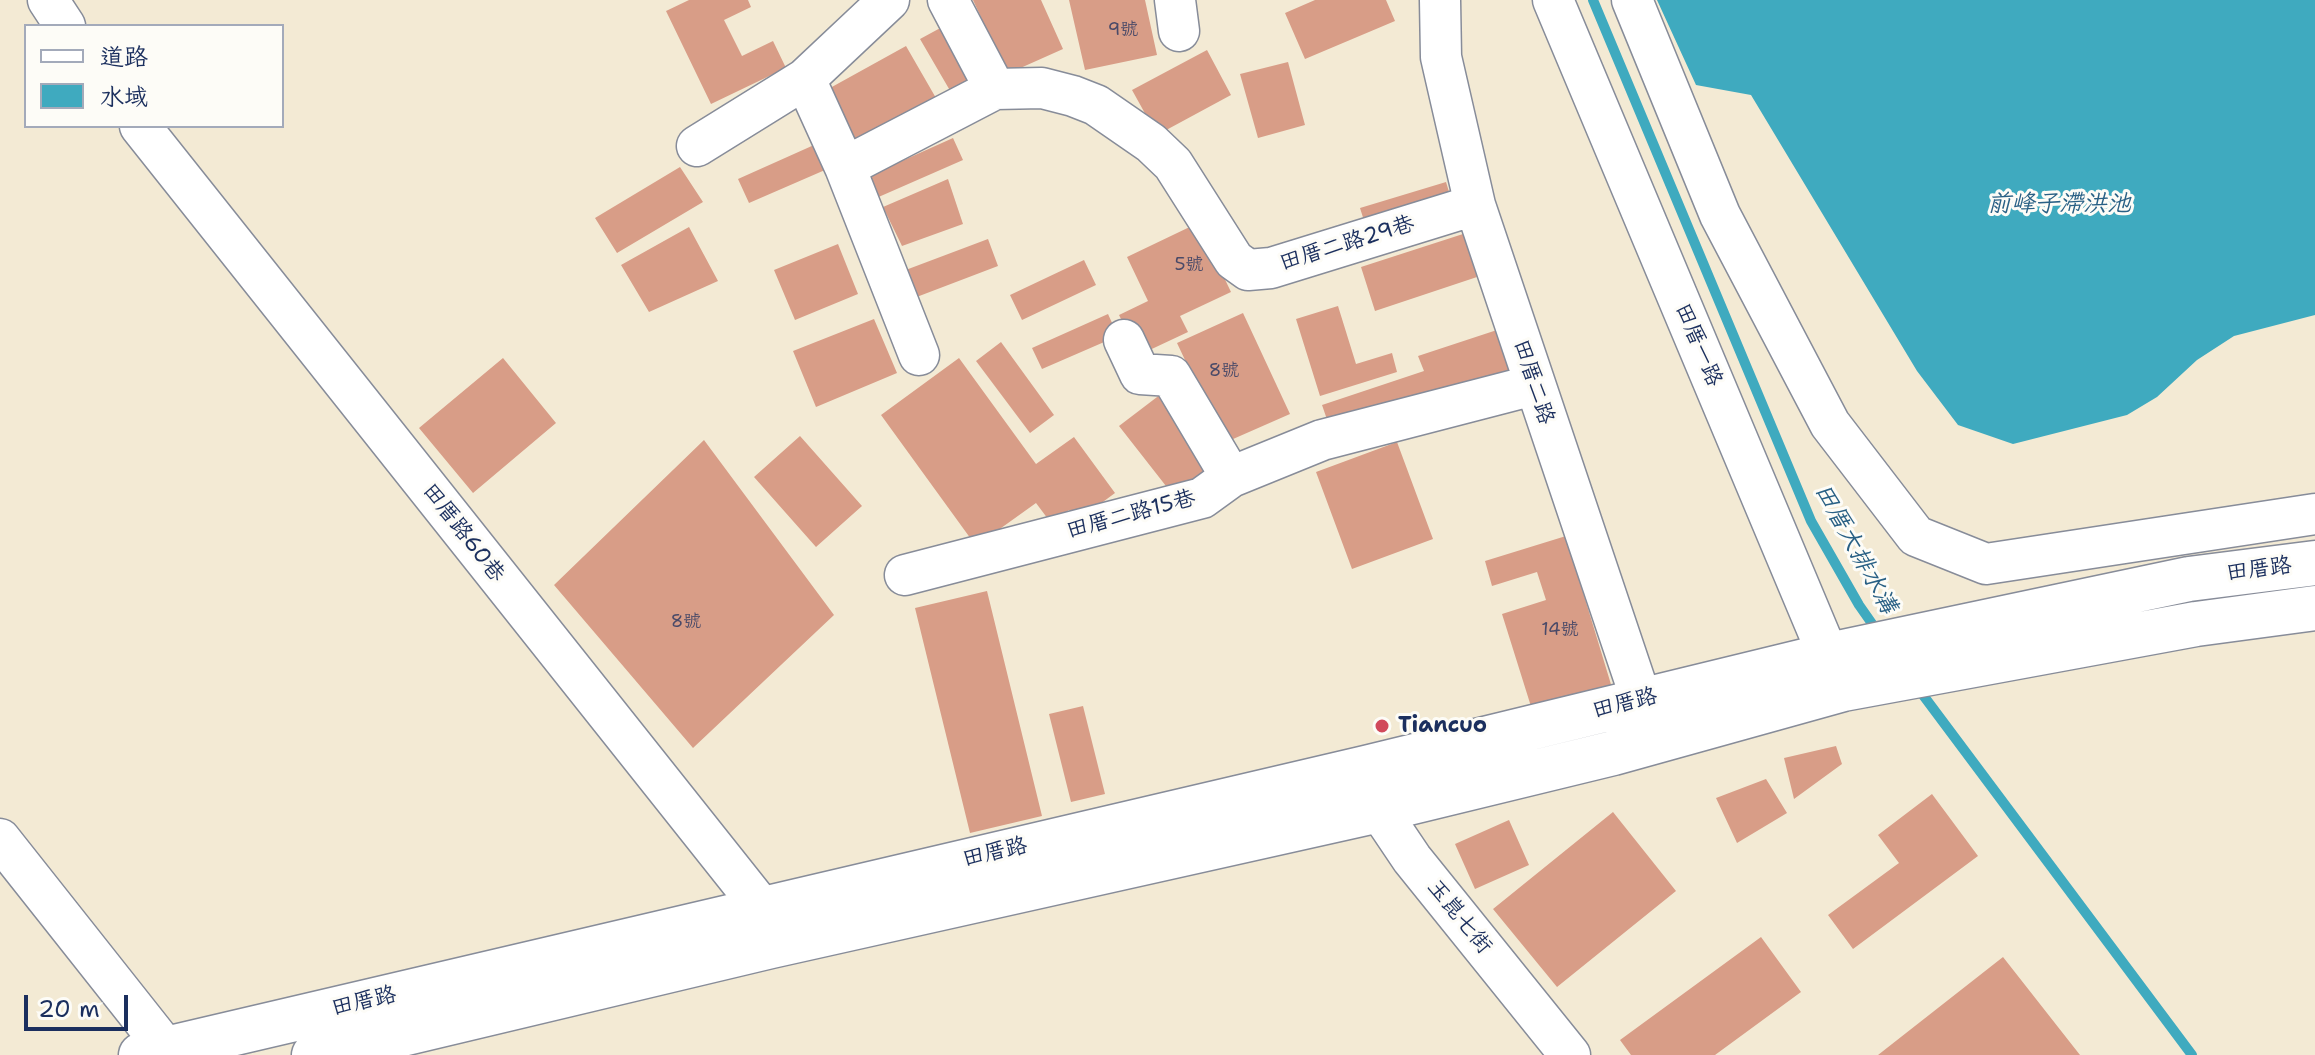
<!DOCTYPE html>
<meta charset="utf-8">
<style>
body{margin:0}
#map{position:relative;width:2315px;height:1055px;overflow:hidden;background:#f3ead4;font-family:"Shantell Sans","LXGW WenKai TC",sans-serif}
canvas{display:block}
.legend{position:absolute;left:24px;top:24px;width:260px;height:104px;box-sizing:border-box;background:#fdfcf7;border:2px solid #a3aaba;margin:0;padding:10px 14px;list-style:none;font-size:24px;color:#1b2f5e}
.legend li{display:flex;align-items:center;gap:16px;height:40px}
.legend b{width:40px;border:2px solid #a3aaba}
.scale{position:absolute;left:24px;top:995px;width:104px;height:36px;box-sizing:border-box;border:4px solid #1b2f5e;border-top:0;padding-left:10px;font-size:24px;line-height:28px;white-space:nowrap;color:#1b2f5e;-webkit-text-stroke:6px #fdfcf7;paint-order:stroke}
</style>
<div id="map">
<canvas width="2315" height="1055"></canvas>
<ul class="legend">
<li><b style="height:10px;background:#fff"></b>道路</li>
<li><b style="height:22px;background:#3faabf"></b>水域</li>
</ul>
<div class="scale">20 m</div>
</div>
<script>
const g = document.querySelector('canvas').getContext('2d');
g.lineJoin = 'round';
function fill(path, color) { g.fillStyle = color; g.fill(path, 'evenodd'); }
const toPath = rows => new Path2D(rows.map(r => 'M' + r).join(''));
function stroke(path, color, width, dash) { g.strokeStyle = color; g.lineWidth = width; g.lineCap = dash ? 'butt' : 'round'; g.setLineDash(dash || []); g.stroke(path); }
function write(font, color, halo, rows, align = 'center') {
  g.font = font + ' "Shantell Sans","LXGW WenKai TC",sans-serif'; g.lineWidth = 6; g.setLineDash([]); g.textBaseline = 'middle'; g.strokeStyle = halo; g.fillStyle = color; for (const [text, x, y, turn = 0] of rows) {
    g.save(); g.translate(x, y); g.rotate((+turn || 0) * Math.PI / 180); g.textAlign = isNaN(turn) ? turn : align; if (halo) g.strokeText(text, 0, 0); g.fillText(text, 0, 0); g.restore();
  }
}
fill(toPath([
 [1657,0,2315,0,2315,315,2234,336,2197,360,2157,397,2127,415,2013,444,1958,425,1917,371,1751,95,1696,85]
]), '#3faabf');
stroke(toPath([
 [1593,0,1811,521,1859,605,1880,635],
 [1917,687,2192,1055]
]), '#3faabf', 10);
fill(toPath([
 [689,0,748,0,751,7,724,20,742,56,773,41,786,68,711,104,666,11],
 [973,0,1041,0,1063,49,1007,74],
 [1069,0,1145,0,1157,55,1085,70],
 [1315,0,1386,0,1395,21,1305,59,1285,13],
 [944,26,975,81,952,94,920,39],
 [906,46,940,105,855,153,821,93],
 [1207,50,1231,95,1157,135,1132,90],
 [1288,62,1305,125,1258,138,1240,74],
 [953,138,963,160,874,199,864,178],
 [814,145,825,170,749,203,738,179],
 [680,167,703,202,617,253,595,218],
 [948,179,963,224,902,246,883,207],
 [1446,182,1453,205,1367,230,1360,208],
 [1198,223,1231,292,1180,316,1188,332,1139,355,1119,315,1148,301,1127,257],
 [689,227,718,281,649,312,621,265],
 [1463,234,1477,277,1375,311,1361,267],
 [988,239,998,266,914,298,903,271],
 [838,244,858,294,795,320,774,270],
 [1084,260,1096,285,1022,320,1010,295],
 [1338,306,1356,364,1392,353,1397,372,1320,396,1296,319],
 [1243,313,1290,414,1224,443,1177,343],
 [1108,314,1118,336,1042,369,1032,348],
 [874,319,897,373,816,407,793,351],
 [1500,329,1514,369,1331,431,1322,405,1424,371,1418,356],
 [1001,342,1054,415,1030,433,976,361],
 [503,358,556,423,473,493,419,428],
 [959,358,1036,464,1074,437,1115,493,1077,521,1069,510,1051,523,1036,503,976,546,881,415],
 [1161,394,1214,464,1173,495,1119,426],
 [800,436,862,506,816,547,754,477],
 [704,440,834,615,693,748,554,585],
 [1397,442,1433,539,1352,569,1316,472],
 [1566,536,1613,691,1534,716,1502,614,1546,600,1537,572,1492,586,1485,561],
 [987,591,1042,816,970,833,915,608],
 [1083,706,1105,794,1071,802,1049,714],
 [1836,746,1842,764,1794,799,1784,758],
 [1766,779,1787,813,1737,843,1716,798],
 [1932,794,1978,856,1853,949,1828,915,1899,863,1878,835],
 [1613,812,1676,891,1557,987,1493,909],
 [1509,820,1529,865,1475,889,1455,844],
 [1761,937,1801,992,1715,1055,1631,1055,1620,1040],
 [2003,957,2080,1055,1878,1055]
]), '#d89d87');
const minor = toPath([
 [48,0,65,26],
 [948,0,995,89],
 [1175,0,1179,31],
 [1440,0,1441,57,1475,205,1641,699,1626,728],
 [1553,0,1841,686],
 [1632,0,1720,215,1830,424,1916,536,1986,564,2315,514],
 [805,79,845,167],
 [140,126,761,907,769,939],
 [697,146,805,79,889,0],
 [1124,340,1140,374,1171,376,1231,477],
 [919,355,845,167,995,89,1042,88,1073,96,1096,105,1151,143,1173,164,1234,260,1248,270,1271,268,1475,205],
 [905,575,1202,498,1231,477,1322,440,1534,385],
 [1370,780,1379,810,1412,859,1570,1055],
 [0,839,171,1055]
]);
const major = toPath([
 [141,1055,1366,768,1829,655,2189,579,2315,563],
 [314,1055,771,946,1379,810,1613,753,1843,689,2196,624,2315,608]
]);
stroke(minor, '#878c99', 43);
stroke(major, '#878c99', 47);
stroke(minor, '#fff', 40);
stroke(major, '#fff', 44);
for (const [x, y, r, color] of [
 [1382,726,8,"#d1495b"]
]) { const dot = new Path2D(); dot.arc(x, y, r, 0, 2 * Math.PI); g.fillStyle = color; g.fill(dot); stroke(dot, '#fdfcf7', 3); }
write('18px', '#4a4a68', null, [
 ["9號",1123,30],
 ["5號",1189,265],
 ["8號",1224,371],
 ["8號",686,622],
 ["14號",1560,630]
]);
write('22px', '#1b2f5e', '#fdfcf7', [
 ["田厝二路29巷",1347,244,-17],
 ["田厝一路",1698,345,67],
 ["田厝二路",1533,382,72],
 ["田厝二路15巷",1131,515,-15],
 ["田厝路60巷",463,533,52],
 ["田厝路",2259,570,-7],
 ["田厝路",1625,704,-14],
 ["田厝路",995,853,-13],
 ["玉崑七街",1459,917,51],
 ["田厝路",364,1002,-13]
]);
write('bold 22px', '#1b2f5e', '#fdfcf7', [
 ["Tiancuo",1398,726]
], 'left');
write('italic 24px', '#296085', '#fdfcf7', [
 ["前峰子滯洪池",2059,205],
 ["田厝大排水溝",1855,549,61]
]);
</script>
